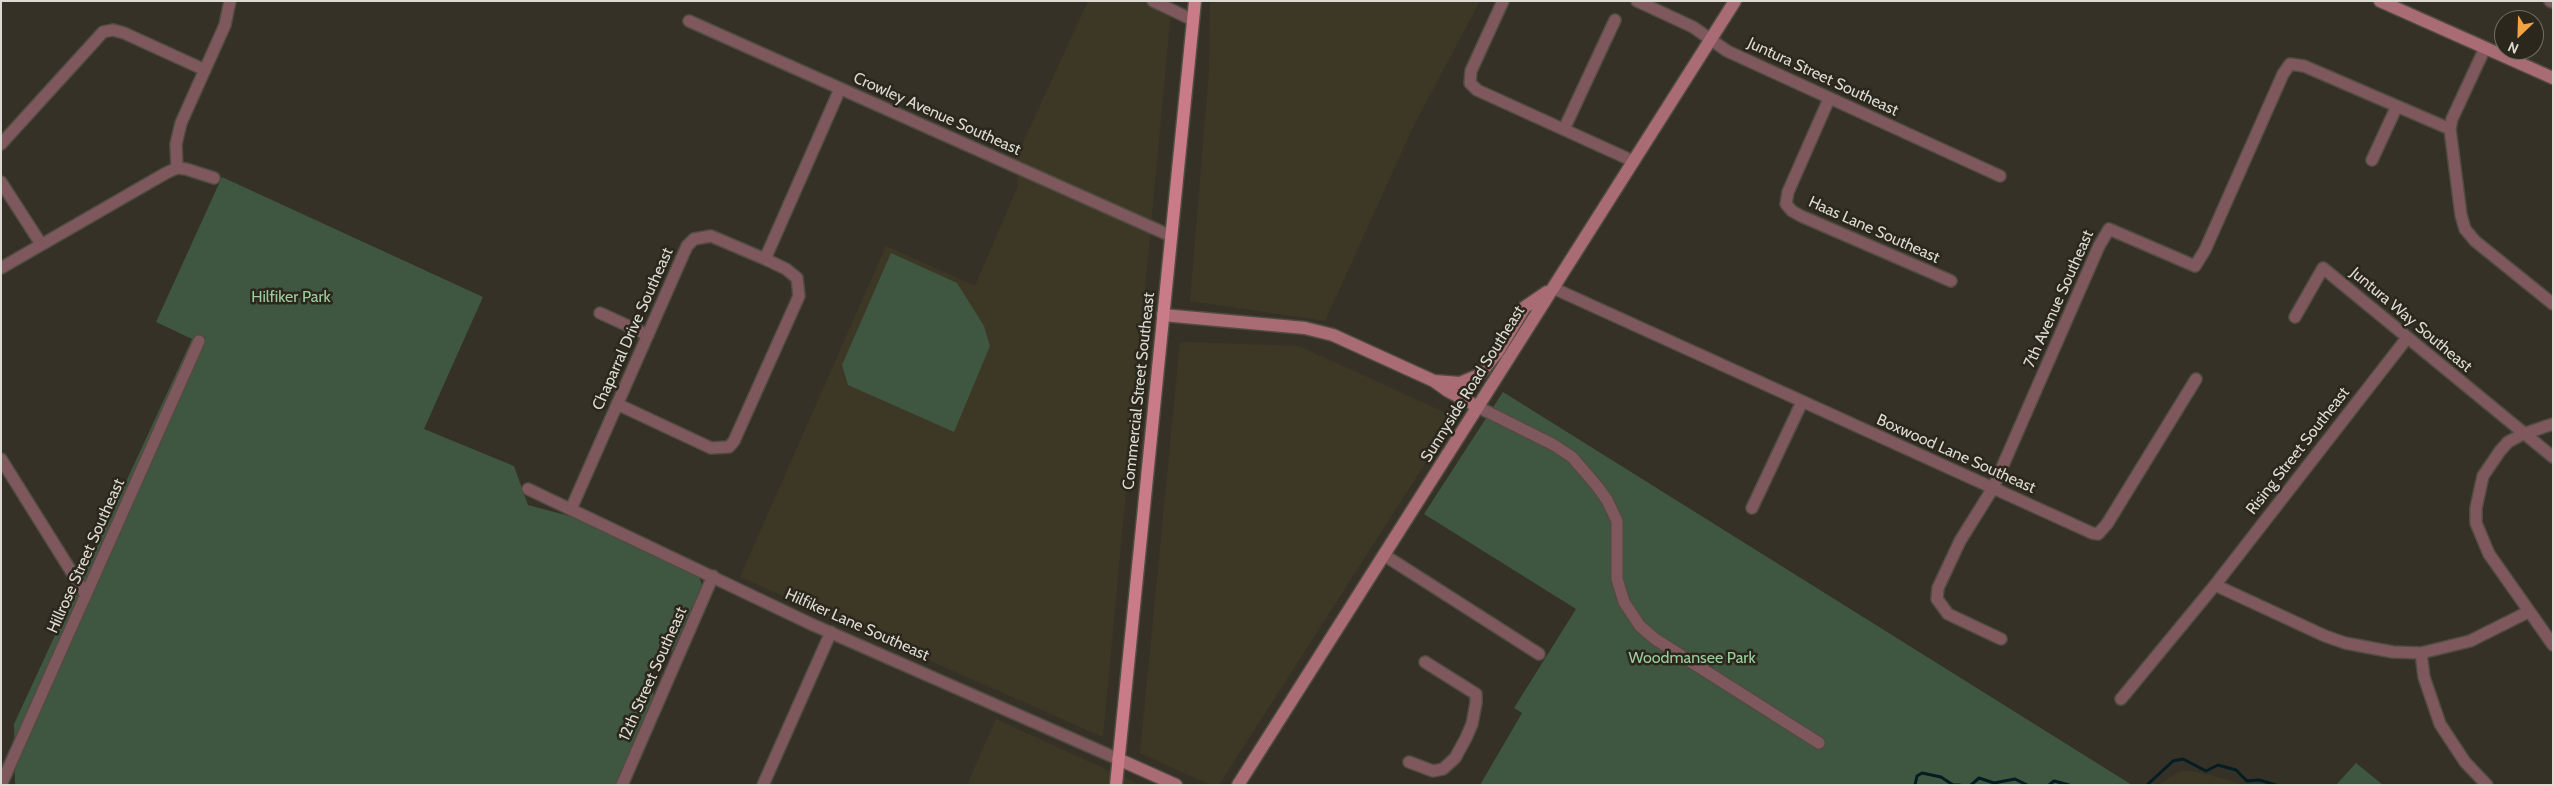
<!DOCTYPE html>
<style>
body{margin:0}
#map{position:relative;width:2554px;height:786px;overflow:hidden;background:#353126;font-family:Cabin,sans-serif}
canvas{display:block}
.frame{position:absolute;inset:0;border:2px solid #dcdad3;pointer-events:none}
.north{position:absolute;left:2494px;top:10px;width:50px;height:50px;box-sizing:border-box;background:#2b271c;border:1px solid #726f65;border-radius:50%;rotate:204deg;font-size:14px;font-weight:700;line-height:20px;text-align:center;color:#dcdad3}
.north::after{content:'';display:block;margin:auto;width:18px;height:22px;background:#f4a344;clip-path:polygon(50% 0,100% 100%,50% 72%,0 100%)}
</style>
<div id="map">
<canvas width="2554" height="786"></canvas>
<div class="frame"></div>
<div class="north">N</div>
</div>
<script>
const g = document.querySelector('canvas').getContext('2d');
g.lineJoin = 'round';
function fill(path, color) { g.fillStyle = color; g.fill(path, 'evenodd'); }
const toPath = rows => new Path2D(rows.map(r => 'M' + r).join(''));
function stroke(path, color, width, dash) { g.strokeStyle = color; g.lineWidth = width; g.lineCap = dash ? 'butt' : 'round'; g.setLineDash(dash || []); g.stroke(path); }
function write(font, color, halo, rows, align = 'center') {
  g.font = font + ' Cabin,sans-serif'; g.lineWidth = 5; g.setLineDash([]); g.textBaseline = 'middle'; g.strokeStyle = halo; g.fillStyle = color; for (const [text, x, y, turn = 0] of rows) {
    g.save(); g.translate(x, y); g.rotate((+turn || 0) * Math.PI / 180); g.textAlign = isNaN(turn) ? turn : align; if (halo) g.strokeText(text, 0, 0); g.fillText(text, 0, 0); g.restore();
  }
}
fill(toPath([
 [1088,1,1172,1,1103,737,740,577,886,246,975,286,1018,186,1016,158],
 [1210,1,1480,1,1414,125,1325,321,1190,301,1209,71],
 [1180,342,1299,346,1455,417,1219,785,1211,785,1140,753],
 [996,719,1140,785,967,785],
 [2192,771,2228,780,2242,785,2159,785,2178,772]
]), '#3d3826');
fill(toPath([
 [222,177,483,297,424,429,514,466,528,505,577,518,698,574,702,585,673,650,651,669,656,721,628,785,15,785,14,724,192,339,156,322],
 [891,253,957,283,984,326,990,346,954,432,848,385,842,365],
 [1503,392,2132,785,1480,785,1522,713,1514,708,1576,609,1424,514],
 [2356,763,2383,785,2336,785]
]), '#3f5640');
stroke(toPath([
 [1915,785,1917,776,1922,773,1941,777,1953,785,1960,785],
 [1971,785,1979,778,1994,783,2015,779,2027,785],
 [2049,785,2054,781,2069,785],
 [2147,785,2173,761,2183,759,2206,771,2218,765,2236,770,2247,781,2259,780,2276,785]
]), '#041d23', 3);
const street = toPath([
 [1153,1,1193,20],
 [1503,1,1471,71,1470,83,1477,90,1633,161],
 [1637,1,1693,27,1727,51,2000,176],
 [2550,1,2553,2],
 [689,21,1171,236],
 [1829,99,1788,192,1786,204,1792,211,1801,216,1951,281],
 [1564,129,1615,20],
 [2450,129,2452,119,2485,48],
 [1,144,103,32,113,30,124,33,205,70],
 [2372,160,2397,106],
 [177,168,176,144,181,123,225,25,230,1],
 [1,182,41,244],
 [1,268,166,173,177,168,186,169,214,178],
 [1553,288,2092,533,2098,534,2107,524,2196,379],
 [600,313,648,335],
 [2295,317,2323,268,2553,457],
 [617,404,711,448,729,447,734,441,799,296,797,278,786,269,765,259],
 [1478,407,1554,445,1572,457,1597,486,1607,500,1617,521,1617,579,1624,602,1640,626,1655,639,1819,743],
 [2553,424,2523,434,2508,442,2500,451,2483,476,2476,508,2476,523,2489,554,2553,645],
 [1,459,86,595],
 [528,489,811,624,1118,759],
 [1752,508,1802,402],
 [571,509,687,246,694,239,711,236,765,259,840,89],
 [1384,555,1539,654],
 [2215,585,2325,636,2345,643,2393,652,2421,653,2470,641,2528,612],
 [2001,639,1948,614,1937,599,1938,588,1960,541,1993,488,2099,246,2109,229,2195,266,2205,250,2283,74,2290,64,2304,66,2450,129,2461,215,2465,229,2475,241,2553,304],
 [2421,653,2424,677,2440,724,2465,762,2487,785],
 [2121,699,2215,585,2407,338],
 [1409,762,1433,771,1443,769,1455,758,1466,738,1472,724,1476,703,1476,694,1425,662],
 [1,785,199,341],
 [622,785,713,576],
 [763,785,831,632]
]);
const secondary = toPath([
 [2380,1,2553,78],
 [1163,315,1305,328,1333,335,1434,381,1448,391,1478,407],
 [1434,381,1460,383,1479,375,1497,353,1525,307,1547,292],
 [1118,759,1176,785],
 [1238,785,1735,1]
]);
const primary = toPath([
 [1116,785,1195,1]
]);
stroke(street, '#504c42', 14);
stroke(secondary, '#504c42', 15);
stroke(primary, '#504c42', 15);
stroke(street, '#7f585d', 11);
stroke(secondary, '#a96c75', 12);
stroke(primary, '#c97b87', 12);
write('16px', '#dcdad3', '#2b271c', [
 ["Juntura Street Southeast",1823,77,25],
 ["Crowley Avenue Southeast",937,114,24],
 ["Haas Lane Southeast",1874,230,24],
 ["7th Avenue Southeast",2059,299,-66],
 ["Juntura Way Southeast",2411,320,40],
 ["Chaparral Drive Southeast",633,329,-66],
 ["Sunnyside Road Southeast",1473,384,-58],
 ["Commercial Street Southeast",1139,391,-84],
 ["Rising Street Southeast",2298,451,-52],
 ["Boxwood Lane Southeast",1956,454,24],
 ["Hillrose Street Southeast",86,556,-66],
 ["Hilfiker Lane Southeast",857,625,24],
 ["12th Street Southeast",653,674,-66]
]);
write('16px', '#9bce9e', '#2b271c', [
 ["Hilfiker Park",291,297],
 ["Woodmansee Park",1692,658]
]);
</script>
